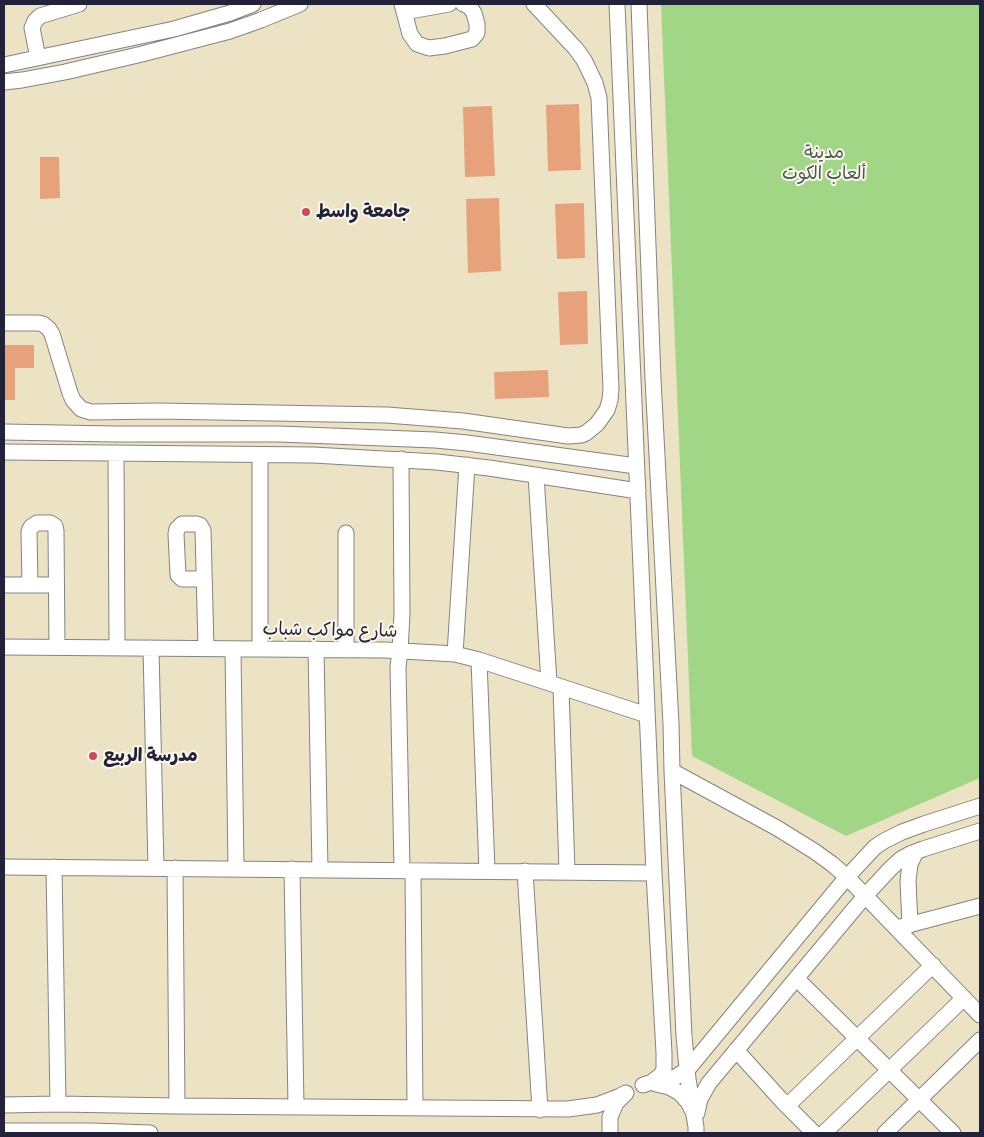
<!DOCTYPE html>
<meta charset="utf-8">
<style>
body{margin:0}
#map{position:relative;width:984px;height:1137px;overflow:hidden;background:#ece3c4;font-family:Itim,sans-serif}
canvas{display:block}
.frame{position:absolute;inset:0;border:5px solid #22223b;pointer-events:none}
</style>
<div id="map">
<canvas width="984" height="1137"></canvas>
<div class="frame"></div>
</div>
<script>
const g = document.querySelector('canvas').getContext('2d');
g.lineJoin = 'round';
function fill(path, color) { g.fillStyle = color; g.fill(path, 'evenodd'); }
const toPath = rows => new Path2D(rows.map(r => 'M' + r).join(''));
function stroke(path, color, width, dash) { g.strokeStyle = color; g.lineWidth = width; g.lineCap = dash ? 'butt' : 'round'; g.setLineDash(dash || []); g.stroke(path); }
function write(font, color, halo, rows, align = 'center') {
  g.font = font + ' Itim,"Playpen Sans Arabic",sans-serif'; g.lineWidth = 4; g.setLineDash([]); g.textBaseline = 'middle'; g.strokeStyle = halo; g.fillStyle = color; for (const [text, x, y, turn = 0] of rows) {
    g.save(); g.translate(x, y); g.rotate((+turn || 0) * Math.PI / 180); g.textAlign = isNaN(turn) ? turn : align; if (halo) g.strokeText(text, 0, 0); g.fillText(text, 0, 0); g.restore();
  }
}
fill(toPath([
 [661,4,980,4,980,778,846,836,692,756]
]), '#a2d687');
fill(toPath([
 [579,104,581,170,548,171,546,105],
 [492,106,495,176,465,177,463,107],
 [40,157,59,157,60,198,40,199],
 [499,198,501,271,468,273,466,199],
 [584,203,585,258,557,259,555,204],
 [587,291,588,344,560,345,558,292],
 [4,345,34,345,34,368,15,368,15,400,4,400],
 [548,370,549,397,495,399,494,372]
]), '#e7a27c');
const minor = toPath([
 [402,4,410,34,417,44,429,48,445,46,472,39,477,33,477,24,474,13,469,6,463,4],
 [617,4,654,873,664,1053,664,1069,661,1075,652,1082,643,1085],
 [639,4,653,379,671,724,672,771,684,1036,688,1079,696,1127,696,1133],
 [404,12,449,4],
 [38,58,32,28,35,21,40,16,79,4],
 [4,65,174,29,230,13,253,4],
 [4,82,22,80,65,72,142,54,230,31,261,20,300,4],
 [4,323,38,323,43,324,49,329,52,334,70,393,73,400,81,409,91,412,158,411,387,415,463,421,568,436,581,435,586,433,597,424,607,410,610,400,611,389,599,98,595,83,584,60,576,49,534,4],
 [4,432,115,434,279,434,435,440,467,443,636,466],
 [4,452,313,455,437,462,489,468,638,491],
 [116,453,117,648],
 [260,455,260,649],
 [401,459,402,614,400,651,398,667,402,870],
 [536,475,549,683],
 [204,579,182,579,178,575,176,534,177,529,182,524,197,524,200,525,203,530,206,648],
 [4,585,56,585],
 [30,585,29,532,30,529,31,527,37,523,50,523,55,526,56,531,57,647],
 [4,647,385,650,455,654,479,660,647,715],
 [151,648,156,868],
 [233,649,236,869],
 [316,649,320,870],
 [346,650,346,533],
 [455,654,467,465],
 [479,660,487,871],
 [561,687,567,872],
 [672,771,777,828,814,851,832,864,847,877,980,1015],
 [4,867,654,873],
 [54,867,58,1104],
 [175,868,177,1106],
 [292,869,296,1107],
 [413,871,415,1108],
 [525,871,540,1110],
 [910,925,908,881,910,864,916,852],
 [897,928,980,906],
 [797,979,953,1133],
 [736,1050,784,1103,814,1133],
 [656,1084,669,1087,680,1093,688,1102,692,1110],
 [657,1084,671,1080,688,1069,847,877,875,847,884,841,902,832,924,824,980,806],
 [4,1105,58,1104,177,1106,568,1109,597,1105,618,1097,626,1093],
 [787,1106,933,965],
 [697,1113,700,1099,709,1083,865,896,891,868,901,859,910,854,923,849,980,831],
 [4,1131,92,1131,150,1133],
 [610,1133,610,1117,616,1103,625,1094],
 [824,1133,964,998],
 [885,1133,980,1040]
]);
stroke(minor, '#878280', 17);
stroke(minor, '#fff', 15);
for (const [x, y, r, color] of [
 [306,212,5,"#d1495b"],
 [93,756,5,"#d1495b"]
]) { const dot = new Path2D(); dot.arc(x, y, r, 0, 2 * Math.PI); g.fillStyle = color; g.fill(dot); stroke(dot, '#fbf7ec', 2); }
write('18px', '#485852', '#fbf7ec', [
 ["مدينة",824,153],
 ["ألعاب الكوت",824,174]
]);
write('bold 18px', '#22223b', '#fbf7ec', [
 ["جامعة واسط",316,212],
 ["مدرسة الربيع",103,756]
], 'left');
write('18px', '#22223b', '#fbf7ec', [
 ["شارع مواكب شباب",330,631,1]
]);
</script>
